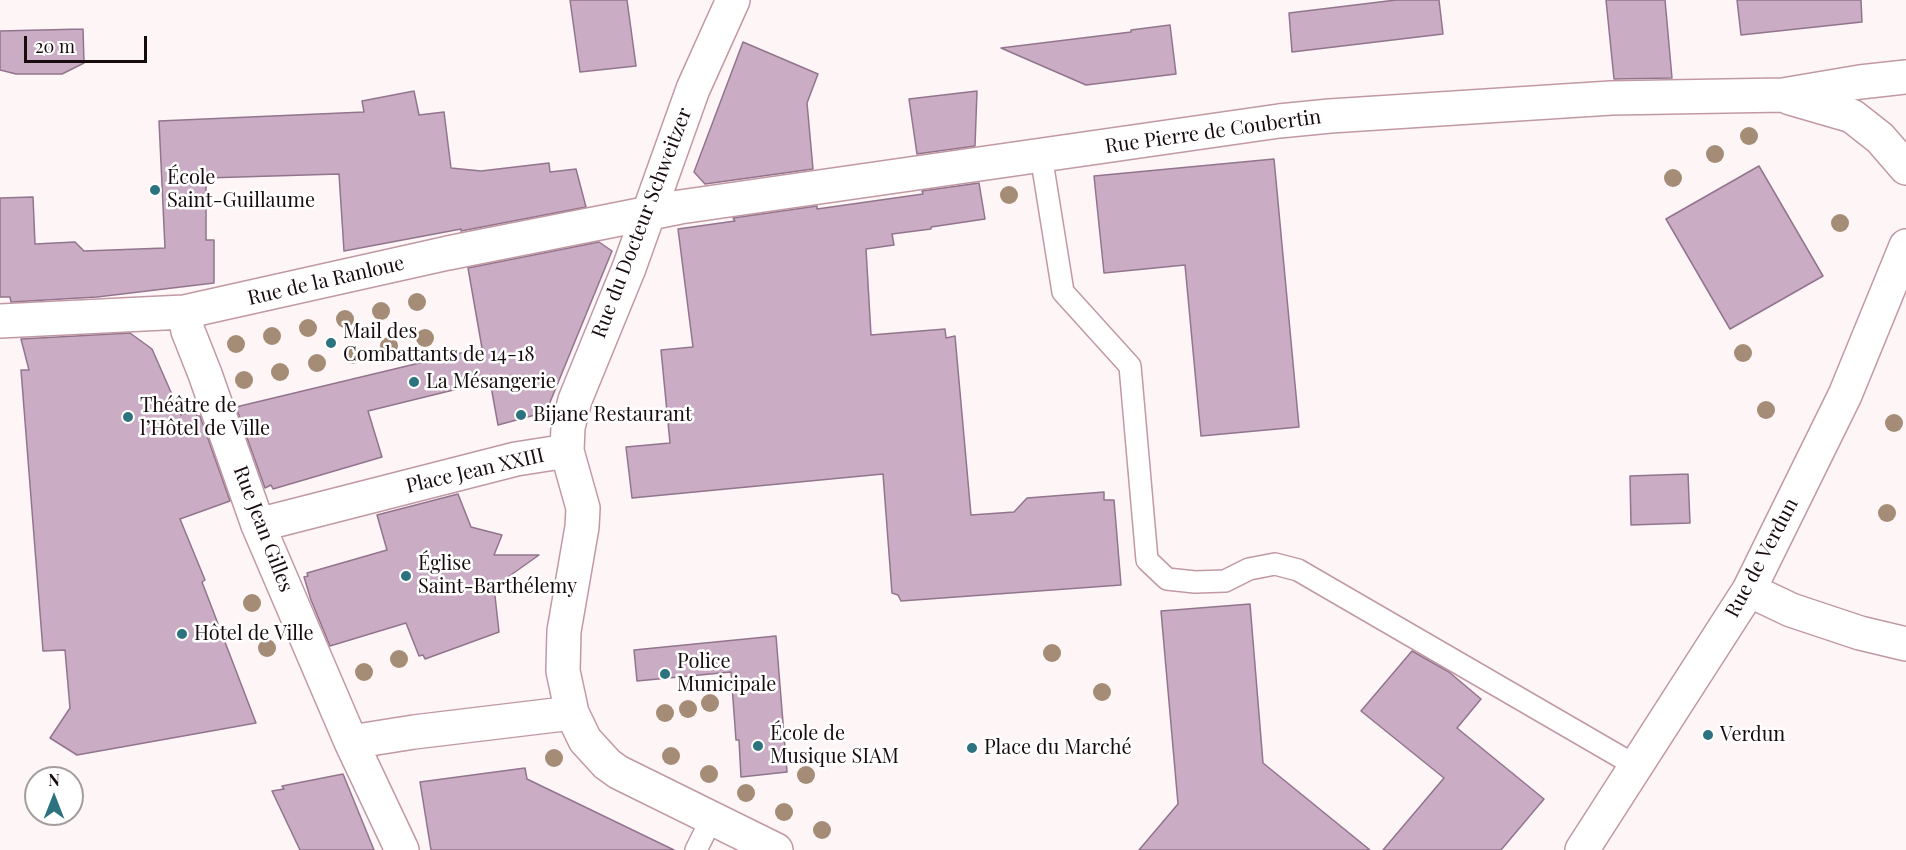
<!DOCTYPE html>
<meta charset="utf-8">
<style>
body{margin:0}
#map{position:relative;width:1906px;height:850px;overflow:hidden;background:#fef5f7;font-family:"Playfair Display",serif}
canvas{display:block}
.north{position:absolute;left:24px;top:766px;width:60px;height:60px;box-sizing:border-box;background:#fff;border:2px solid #a39d9f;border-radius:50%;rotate:0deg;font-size:16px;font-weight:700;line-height:24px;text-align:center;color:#180b0e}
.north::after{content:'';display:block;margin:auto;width:21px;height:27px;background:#2c737f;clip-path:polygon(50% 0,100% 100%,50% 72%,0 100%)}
.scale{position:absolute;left:24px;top:36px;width:123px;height:27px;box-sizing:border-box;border:3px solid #180b0e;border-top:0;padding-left:8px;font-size:18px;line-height:21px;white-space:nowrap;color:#180b0e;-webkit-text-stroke:4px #fff;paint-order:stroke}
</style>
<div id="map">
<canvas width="1906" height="850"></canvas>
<div class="north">N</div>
<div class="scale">20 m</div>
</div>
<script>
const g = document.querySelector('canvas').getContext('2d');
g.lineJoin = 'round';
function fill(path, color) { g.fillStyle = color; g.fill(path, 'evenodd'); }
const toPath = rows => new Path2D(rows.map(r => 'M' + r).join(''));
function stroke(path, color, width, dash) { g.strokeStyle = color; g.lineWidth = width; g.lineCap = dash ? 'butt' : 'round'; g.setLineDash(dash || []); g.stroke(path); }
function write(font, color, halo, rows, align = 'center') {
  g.font = font + ' "Playfair Display",serif'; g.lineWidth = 5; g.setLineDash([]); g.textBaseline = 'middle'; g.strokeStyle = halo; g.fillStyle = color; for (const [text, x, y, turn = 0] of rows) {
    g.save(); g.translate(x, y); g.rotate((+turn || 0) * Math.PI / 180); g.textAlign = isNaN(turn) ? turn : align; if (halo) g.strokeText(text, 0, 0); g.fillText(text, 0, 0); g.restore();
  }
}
const building = toPath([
 [570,0,627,0,636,66,580,72,570,0],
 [1396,0,1439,0,1443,34,1292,52,1289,13,1396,0],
 [1606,0,1665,0,1672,78,1614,79,1606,0],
 [1737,0,1861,0,1862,22,1741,35,1737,0],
 [1170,25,1176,74,1086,85,1001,48,1131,32,1131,30,1170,25],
 [83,29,84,63,62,74,16,74,0,70,0,31,83,29],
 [743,42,818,74,807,103,813,169,705,184,694,172,743,42],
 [414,91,419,115,444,112,451,168,481,171,549,163,550,172,576,169,586,207,461,231,461,229,344,251,339,174,206,178,206,240,214,240,214,283,97,297,11,302,10,297,0,297,0,198,33,197,35,244,75,242,84,251,165,248,159,121,364,112,362,101,414,91],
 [977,91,975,146,917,154,909,99,977,91],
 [1274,159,1299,427,1201,436,1185,265,1104,273,1094,176,1274,159],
 [1759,166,1823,276,1730,329,1666,219,1759,166],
 [979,183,985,219,931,227,931,229,892,234,894,245,866,249,871,335,945,329,946,338,955,336,971,515,1014,512,1027,498,1104,492,1104,500,1114,500,1121,585,901,601,898,595,892,593,883,474,632,498,626,447,670,443,661,350,693,347,678,229,735,221,733,218,817,206,817,209,923,194,922,191,979,183],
 [599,242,612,251,546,412,498,425,490,381,368,411,382,457,273,489,271,485,265,488,236,407,482,348,468,268,599,242],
 [130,333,152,349,181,415,195,410,197,416,200,416,230,501,180,519,205,580,202,582,256,723,77,755,50,738,70,708,65,650,43,651,21,370,29,370,21,339,130,333],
 [1688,474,1690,523,1631,525,1630,476,1688,474],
 [458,494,471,527,502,535,494,555,539,555,494,587,499,632,425,659,423,655,419,656,406,623,330,646,311,600,304,577,308,576,307,573,387,550,377,515,458,494],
 [1250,604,1263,763,1370,850,1139,850,1178,804,1161,611,1250,604],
 [776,636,787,772,741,777,739,740,736,740,731,672,637,681,634,650,776,636],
 [1412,651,1449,672,1481,699,1457,728,1544,799,1501,850,1383,850,1444,778,1361,711,1412,651],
 [525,768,527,779,674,850,431,850,420,782,525,768],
 [343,774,374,850,300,850,272,791,284,789,282,786,343,774]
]);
fill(building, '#caadc5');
stroke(building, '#92758d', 1.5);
const service = toPath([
 [1041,155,1063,292,1130,366,1147,560,1167,579,1195,582,1225,581,1249,569,1275,564,1298,570,1636,766],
 [696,850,712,818]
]);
const minor = toPath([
 [733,0,693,89,629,268,575,400,568,427,567,451,583,508,582,527,564,631,563,671,572,713,585,740,607,764,618,772,776,850],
 [1790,98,1852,116,1880,138,1906,168],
 [184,312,188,331,205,374,258,525,351,742,402,850],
 [0,321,184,312,448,253,680,207,1279,121,1330,116,1611,98,1783,95,1860,82,1906,77],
 [258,525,516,459,567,451],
 [1749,590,1791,610,1860,633,1906,644],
 [351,742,414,732,572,713],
 [1582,850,1749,590,1845,395,1906,246]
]);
stroke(service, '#c199a3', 24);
stroke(minor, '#c199a3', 36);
stroke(service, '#fff', 21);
stroke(minor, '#fff', 33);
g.fillStyle = '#a58c76';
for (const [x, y] of [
 [1749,136],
 [1715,154],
 [1673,178],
 [1009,195],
 [1840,223],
 [417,302],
 [381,311],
 [345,319],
 [308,328],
 [272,336],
 [425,338],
 [236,344],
 [389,346],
 [1743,353],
 [353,355],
 [317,363],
 [280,372],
 [244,380],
 [1766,410],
 [1894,423],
 [1887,513],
 [252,603],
 [267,648],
 [1052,653],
 [399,659],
 [364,672],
 [1102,692],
 [710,703],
 [688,709],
 [665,713],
 [671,756],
 [554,758],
 [709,774],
 [806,775],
 [746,793],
 [784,812],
 [822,830]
]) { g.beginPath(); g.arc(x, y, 9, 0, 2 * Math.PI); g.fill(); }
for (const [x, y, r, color] of [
 [155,190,6,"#2c737f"],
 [331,343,6,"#2c737f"],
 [414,382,6,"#2c737f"],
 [521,415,6,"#2c737f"],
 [128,417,6,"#2c737f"],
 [406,576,6,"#2c737f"],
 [182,634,6,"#2c737f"],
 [665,674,6,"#2c737f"],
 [1708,735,6,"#2c737f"],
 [758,746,6,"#2c737f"],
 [972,748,6,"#2c737f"]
]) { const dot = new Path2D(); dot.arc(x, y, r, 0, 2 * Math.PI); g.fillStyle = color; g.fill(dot); stroke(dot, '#fff', 2); }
write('20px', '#180b0e', '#fff', [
 ["Rue Pierre de Coubertin",1213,132,-8],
 ["Rue du Docteur Schweitzer",642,223,-69],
 ["Rue de la Ranloue",326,281,-13],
 ["Place Jean XXIII",475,471,-13],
 ["Rue Jean Gilles",263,529,69],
 ["Rue de Verdun",1762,558,-62]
]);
write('20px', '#180b0e', '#fff', [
 ["École",167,178],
 ["Saint-Guillaume",167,201],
 ["Mail des",343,332],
 ["Combattants de 14-18",343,355],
 ["La Mésangerie",426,382],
 ["Théâtre de",140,406],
 ["l’Hôtel de Ville",140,429],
 ["Bijane Restaurant",533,415],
 ["Église",418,564],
 ["Saint-Barthélemy",418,587],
 ["Hôtel de Ville",194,634],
 ["Police",677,662],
 ["Municipale",677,685],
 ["École de",770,734],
 ["Musique SIAM",770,757],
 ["Verdun",1720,735],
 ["Place du Marché",984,748]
], 'left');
</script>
